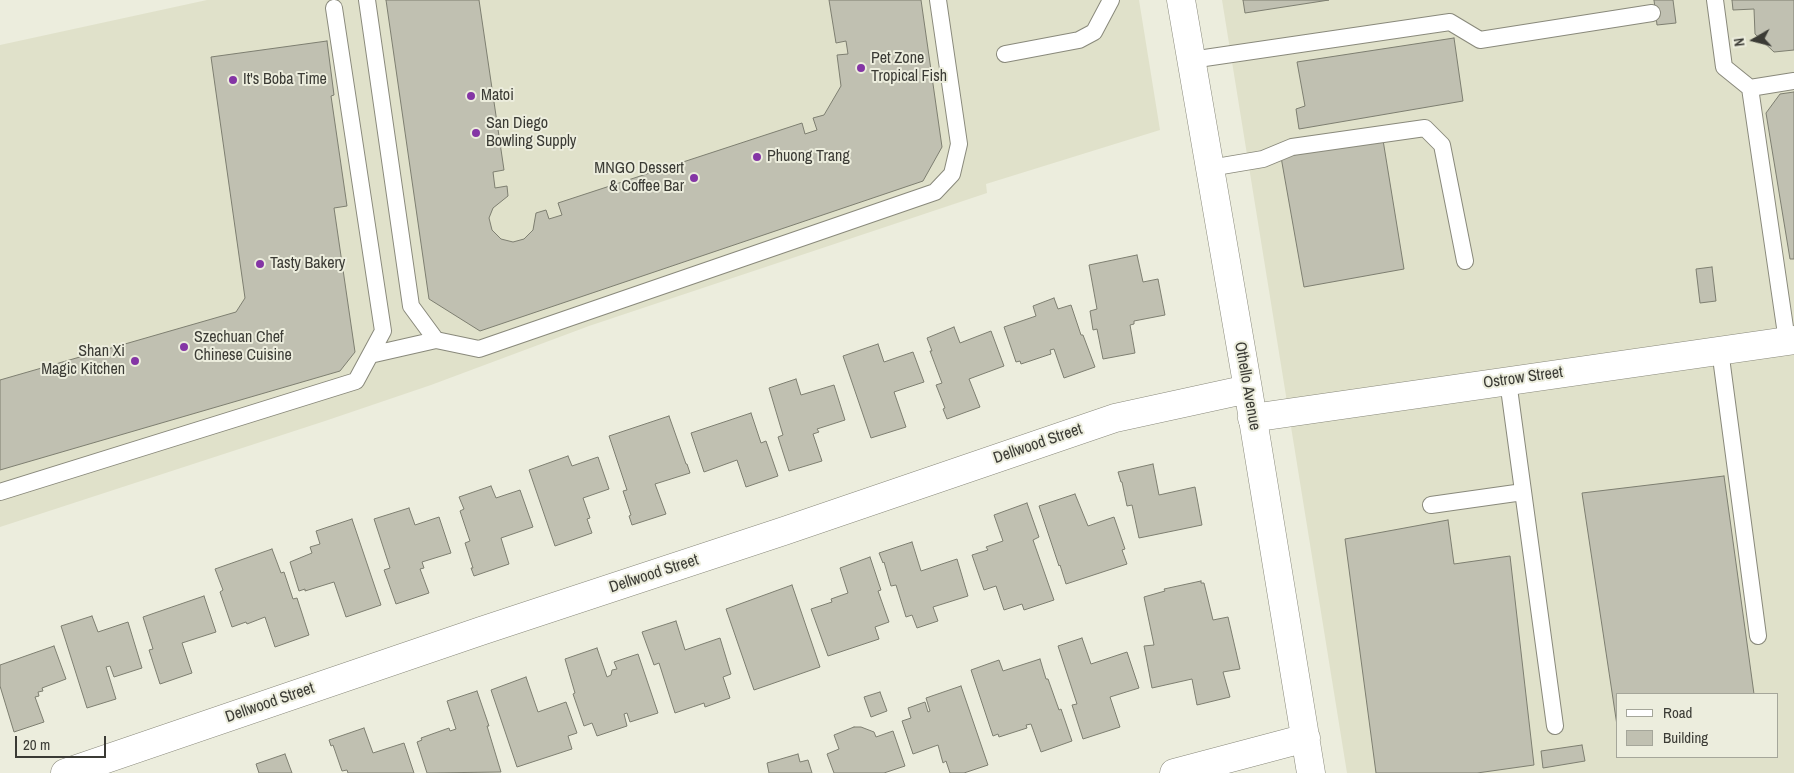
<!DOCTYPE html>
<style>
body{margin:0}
#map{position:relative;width:1794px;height:773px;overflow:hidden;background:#eceddd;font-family:"Archivo Narrow",sans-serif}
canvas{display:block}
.legend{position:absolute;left:1616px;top:693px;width:162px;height:65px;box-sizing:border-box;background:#eceddd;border:1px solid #a5a69a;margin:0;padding:6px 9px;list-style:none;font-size:15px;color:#3b3b35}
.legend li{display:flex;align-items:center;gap:10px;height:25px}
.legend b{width:25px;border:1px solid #a5a69a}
.north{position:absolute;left:1729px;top:15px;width:50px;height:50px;-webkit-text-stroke:4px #eceddd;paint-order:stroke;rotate:262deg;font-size:14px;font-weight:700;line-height:20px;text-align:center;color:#3b3b35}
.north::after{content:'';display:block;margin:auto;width:18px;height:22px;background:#3b3b35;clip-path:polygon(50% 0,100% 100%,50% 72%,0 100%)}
.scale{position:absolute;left:15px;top:736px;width:91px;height:22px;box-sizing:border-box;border:2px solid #3b3b35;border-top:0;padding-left:6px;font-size:15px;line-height:18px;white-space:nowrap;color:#3b3b35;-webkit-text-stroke:4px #eceddd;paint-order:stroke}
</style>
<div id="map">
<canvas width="1794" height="773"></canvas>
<ul class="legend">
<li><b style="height:6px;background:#fff"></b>Road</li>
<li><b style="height:14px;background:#c0c0b1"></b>Building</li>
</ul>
<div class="north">N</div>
<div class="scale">20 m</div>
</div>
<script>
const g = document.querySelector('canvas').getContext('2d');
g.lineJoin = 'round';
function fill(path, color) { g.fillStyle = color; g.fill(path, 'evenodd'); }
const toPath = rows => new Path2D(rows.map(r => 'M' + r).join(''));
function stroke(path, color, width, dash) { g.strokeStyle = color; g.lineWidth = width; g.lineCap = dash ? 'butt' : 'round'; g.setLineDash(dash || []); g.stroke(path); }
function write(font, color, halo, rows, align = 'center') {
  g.font = font + ' "Archivo Narrow",sans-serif'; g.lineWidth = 4; g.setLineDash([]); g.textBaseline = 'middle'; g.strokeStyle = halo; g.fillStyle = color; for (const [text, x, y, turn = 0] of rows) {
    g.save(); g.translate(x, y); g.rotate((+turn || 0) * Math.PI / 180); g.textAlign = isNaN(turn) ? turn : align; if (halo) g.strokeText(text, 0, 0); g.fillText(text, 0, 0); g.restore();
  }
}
fill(toPath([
 [207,0,1139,0,1160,130,986,184,987,193,589,326,431,385,325,421,0,527,0,45],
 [1222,0,1794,0,1794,773,1347,773],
 [1618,694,1778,694,1778,757,1618,757]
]), '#e0e1ca');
const building = toPath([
 [386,0,479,0,504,170,493,172,495,188,507,186,508,196,493,208,489,218,492,230,501,239,513,242,524,239,533,230,536,213,546,210,549,219,562,215,558,203,802,123,805,134,817,130,813,118,824,115,841,86,837,55,848,54,846,41,836,43,829,0,921,0,942,147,923,181,480,331,429,299,386,0],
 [1243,0,1329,0,1245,13,1243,0],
 [1654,0,1673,0,1676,23,1657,25,1654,0],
 [1732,0,1794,0,1794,50,1774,52,1755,34,1754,9,1733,10,1732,0],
 [1454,38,1463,101,1299,129,1296,109,1305,106,1297,62,1454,38],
 [327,41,334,95,331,96,347,206,334,208,355,352,340,371,0,470,0,380,236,312,245,298,211,57,327,41],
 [1794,92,1794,259,1790,259,1766,113,1780,94,1794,92],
 [1383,140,1404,269,1304,287,1281,157,1383,140],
 [1137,255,1143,282,1158,279,1165,315,1134,321,1134,324,1130,325,1135,353,1103,359,1097,329,1093,330,1090,311,1097,309,1089,265,1137,255],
 [1712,267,1716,301,1700,303,1696,269,1712,267],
 [1054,298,1058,309,1071,305,1081,335,1083,335,1095,367,1064,378,1054,349,1050,350,1051,354,1021,364,1020,361,1016,362,1004,327,1036,316,1033,306,1054,298],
 [954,327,960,343,991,331,1004,366,969,379,980,407,947,419,943,409,945,408,936,385,942,383,930,351,932,351,927,338,954,327],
 [878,344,884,362,913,352,924,382,894,392,906,427,871,438,843,356,878,344],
 [796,379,801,395,834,385,845,420,817,429,819,432,813,434,822,461,789,471,778,437,783,435,769,388,796,379],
 [751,413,761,443,766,441,778,476,746,487,737,460,704,472,691,433,751,413],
 [669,416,686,464,687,464,690,473,655,484,666,514,632,525,629,516,631,515,623,491,627,490,609,436,669,416],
 [568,456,572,466,598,457,609,489,583,498,590,518,587,519,592,533,555,546,529,470,568,456],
 [1153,464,1159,495,1195,487,1202,525,1139,538,1132,505,1127,506,1122,482,1121,482,1118,472,1153,464],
 [1724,476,1754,694,1618,694,1618,732,1582,493,1724,476],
 [491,486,496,498,520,490,533,527,501,538,509,564,474,576,471,568,473,568,465,543,470,541,460,511,464,509,459,497,491,486],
 [1075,494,1088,526,1114,517,1125,549,1122,550,1127,564,1066,584,1060,565,1059,566,1039,506,1075,494],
 [1027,503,1039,537,1033,540,1054,600,1024,610,1022,604,1004,610,996,586,984,590,972,555,988,550,986,547,1003,541,994,515,1027,503],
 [409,508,415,525,439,517,451,553,422,562,424,568,420,569,429,593,396,604,384,570,390,568,374,519,409,508],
 [352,519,381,605,346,617,334,582,305,591,305,589,299,591,290,562,312,553,310,547,320,544,316,531,352,519],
 [1448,520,1454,564,1510,556,1534,765,1477,773,1376,773,1345,539,1448,520],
 [912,542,921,571,957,559,968,596,933,607,938,621,917,628,912,615,906,617,896,585,891,586,884,562,883,563,879,553,912,542],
 [272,549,281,573,284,572,293,599,297,598,309,635,275,647,265,617,247,624,246,622,232,627,220,592,223,590,215,569,272,549],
 [870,557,881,590,878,591,889,622,875,627,879,639,828,656,811,609,832,602,831,599,848,593,840,568,870,557],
 [1201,581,1201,583,1204,583,1213,620,1228,617,1240,669,1223,672,1230,697,1197,705,1192,679,1152,688,1144,646,1154,645,1144,597,1165,591,1164,589,1201,581],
 [792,585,820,667,754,690,726,609,792,585],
 [204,596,216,632,182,643,192,673,160,684,149,650,153,649,143,617,204,596],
 [92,616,98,632,128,622,142,668,114,677,110,666,106,667,116,699,87,708,61,626,92,616],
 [676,621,685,650,720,638,731,674,723,677,730,698,705,707,704,703,675,713,659,663,654,665,642,632,676,621],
 [1082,638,1091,664,1127,652,1139,688,1110,697,1120,727,1083,739,1072,705,1077,704,1058,646,1082,638],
 [54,646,66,679,42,688,43,691,38,692,39,696,35,697,44,722,14,732,0,686,0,665,54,646],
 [597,648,607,677,611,675,612,670,617,669,614,662,638,654,658,713,630,722,627,713,624,714,627,726,597,736,592,723,584,726,573,694,575,693,565,659,597,648],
 [1040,659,1046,679,1048,679,1059,710,1061,709,1072,741,1041,752,1031,724,1026,725,1027,728,999,737,998,734,993,736,971,670,999,660,1003,671,1040,659],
 [526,677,538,712,566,702,577,733,568,736,572,749,517,767,491,690,526,677],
 [961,686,988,765,964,773,950,773,946,761,943,763,938,745,913,754,902,721,911,718,908,708,925,702,928,712,930,711,926,698,961,686],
 [477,691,489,726,487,726,501,772,427,773,417,742,422,740,421,738,449,728,450,731,456,729,447,701,477,691],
 [880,692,887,711,871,717,864,697,880,692],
 [854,727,861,727,874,732,876,737,893,731,905,766,884,773,834,773,827,754,839,749,834,735,854,727],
 [364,728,373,753,404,743,414,773,348,773,347,770,342,771,333,745,331,746,329,740,364,728],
 [1582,745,1585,761,1543,768,1541,751,1582,745],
 [285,754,292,773,259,773,256,764,285,754],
 [798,754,800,762,808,760,812,773,769,773,767,763,798,754]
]);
fill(building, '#c0c0b1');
stroke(building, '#7e7f71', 1);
const service = toPath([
 [367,0,411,306,436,340,479,349,935,192,952,174,959,144,938,0],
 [1715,0,1724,67,1750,88,1794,81],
 [1005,54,1079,40,1094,32,1111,0],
 [1191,60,1450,22,1480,40,1652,13],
 [1750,88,1787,341],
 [1210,168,1263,159,1292,147,1425,128,1442,145,1465,261],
 [1720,350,1758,636],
 [370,355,436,340],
 [1508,381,1555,726],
 [0,492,356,381,383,331,334,8],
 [1431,505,1523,492]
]);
const minor = toPath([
 [1181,0,1248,389,1311,773],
 [65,773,481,631,784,531,1115,418,1248,389],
 [1174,773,1306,738]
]);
const tertiary = toPath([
 [1252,418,1794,340]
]);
stroke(service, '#89897b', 18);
stroke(minor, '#89897b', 29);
stroke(tertiary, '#89897b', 29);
stroke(service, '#fff', 16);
stroke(minor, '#fff', 28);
stroke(tertiary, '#fff', 28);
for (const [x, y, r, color] of [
 [861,68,5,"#8435a5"],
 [233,80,5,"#8435a5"],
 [471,96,5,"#8435a5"],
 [476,133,5,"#8435a5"],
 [757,157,5,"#8435a5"],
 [694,178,5,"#8435a5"],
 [260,264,5,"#8435a5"],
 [184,347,5,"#8435a5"],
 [135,361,5,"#8435a5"]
]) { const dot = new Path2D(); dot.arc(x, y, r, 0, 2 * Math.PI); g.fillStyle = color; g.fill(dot); stroke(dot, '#eceddd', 2); }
write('16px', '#3b3b35', '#eceddd', [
 ["Pet Zone",871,59],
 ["Tropical Fish",871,77],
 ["It's Boba Time",243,80],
 ["Matoi",481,96],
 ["San Diego",486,124],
 ["Bowling Supply",486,142],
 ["Phuong Trang",767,157],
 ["MNGO Dessert",684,169,"right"],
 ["& Coffee Bar",684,187,"right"],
 ["Tasty Bakery",270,264],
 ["Szechuan Chef",194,338],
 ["Chinese Cuisine",194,356],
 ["Shan Xi",125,352,"right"],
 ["Magic Kitchen",125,370,"right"]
], 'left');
write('16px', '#3b3b35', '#eceddd', [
 ["Ostrow Street",1523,378,-8],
 ["Othello Avenue",1247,386,80],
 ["Dellwood Street",1038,444,-19],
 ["Dellwood Street",654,574,-18],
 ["Dellwood Street",270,703,-19]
]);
</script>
